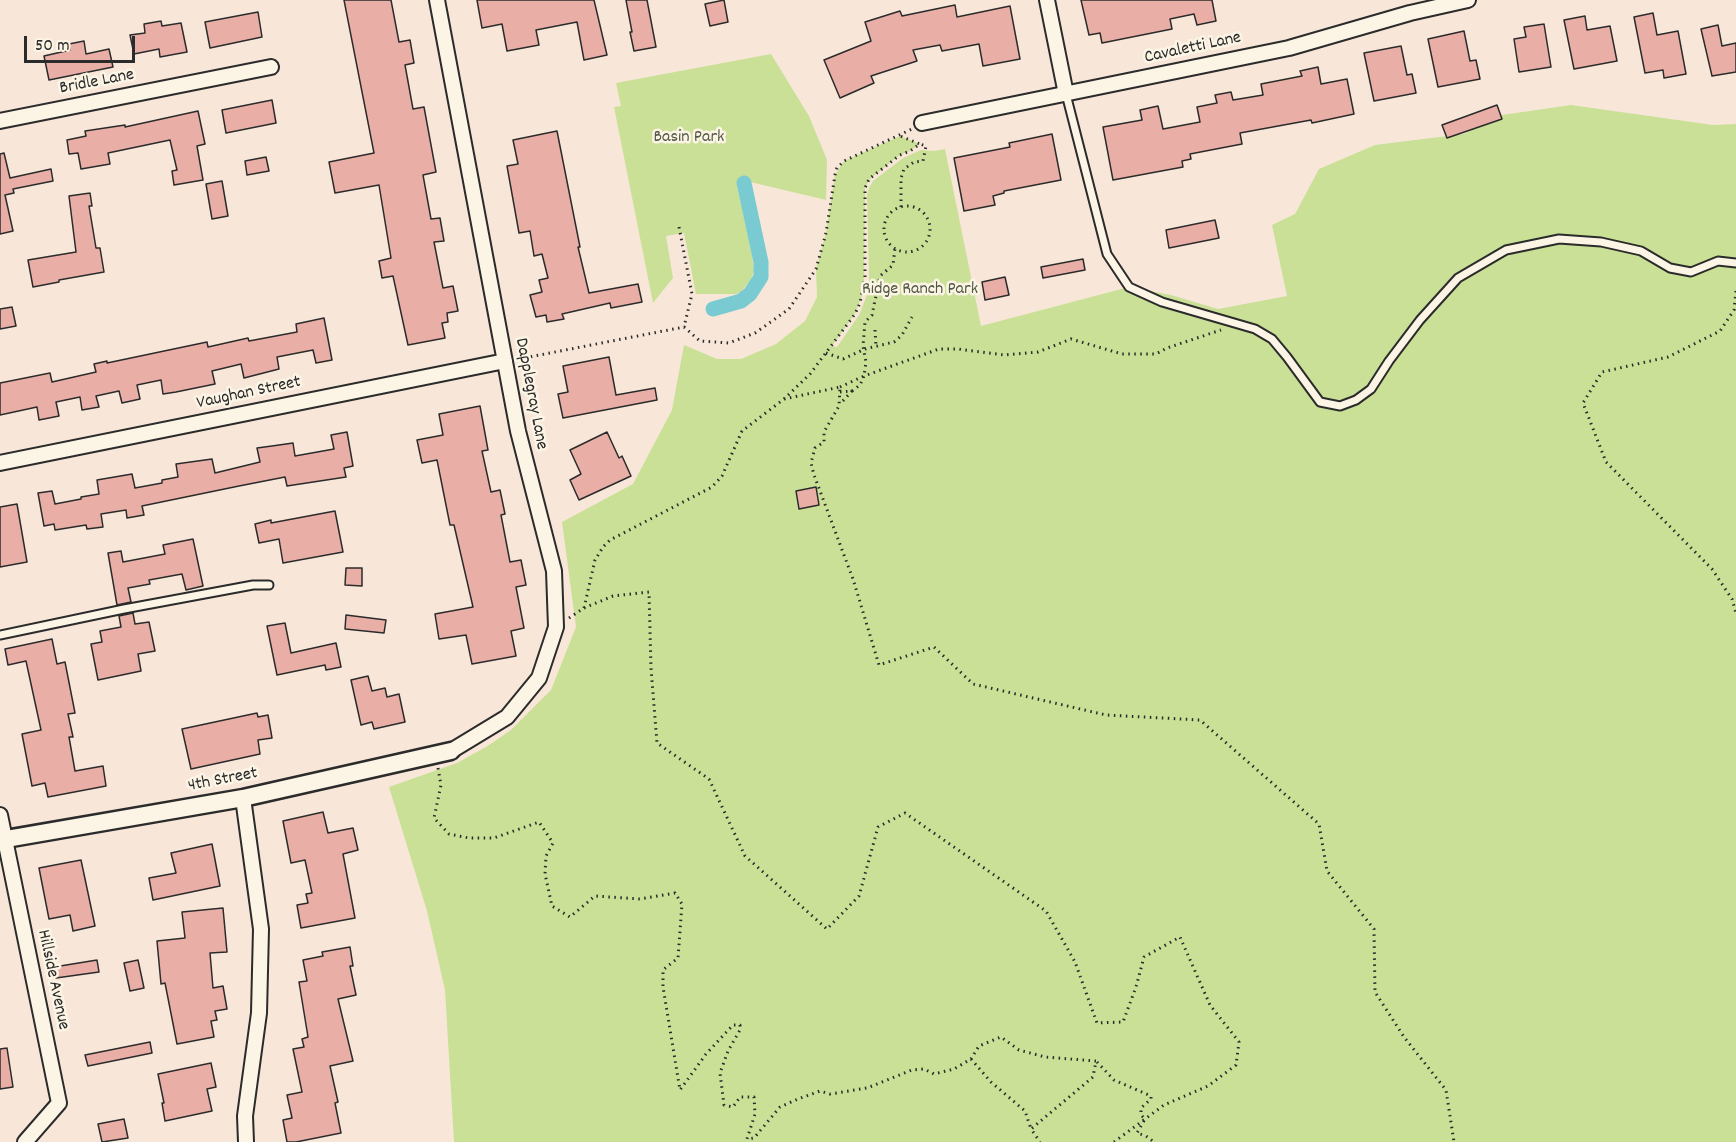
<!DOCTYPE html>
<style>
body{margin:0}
#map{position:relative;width:1736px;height:1142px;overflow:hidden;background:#f8e7d9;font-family:Dekko,sans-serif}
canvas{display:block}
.scale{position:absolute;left:24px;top:36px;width:111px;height:27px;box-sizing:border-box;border:3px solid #2b2b2b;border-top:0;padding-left:8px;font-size:18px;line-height:21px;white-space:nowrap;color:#2b2b2b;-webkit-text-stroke:4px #fcf5e5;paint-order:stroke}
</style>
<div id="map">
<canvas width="1736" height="1142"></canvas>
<div class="scale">50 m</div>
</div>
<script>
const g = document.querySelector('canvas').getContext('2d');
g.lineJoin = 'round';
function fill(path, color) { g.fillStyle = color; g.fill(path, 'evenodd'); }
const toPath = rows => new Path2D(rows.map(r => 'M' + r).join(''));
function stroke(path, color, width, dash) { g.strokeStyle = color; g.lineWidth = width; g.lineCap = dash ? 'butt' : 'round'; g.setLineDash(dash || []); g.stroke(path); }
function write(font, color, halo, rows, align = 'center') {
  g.font = font + ' Dekko,sans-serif'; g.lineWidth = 5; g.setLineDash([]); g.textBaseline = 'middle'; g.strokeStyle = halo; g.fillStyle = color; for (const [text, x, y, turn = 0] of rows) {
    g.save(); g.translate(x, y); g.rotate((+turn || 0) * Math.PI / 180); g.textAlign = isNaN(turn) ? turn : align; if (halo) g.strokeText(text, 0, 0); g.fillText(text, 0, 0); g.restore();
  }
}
fill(toPath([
 [771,54,809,116,827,160,826,200,742,180,737,186,752,254,754,271,751,279,741,292,736,294,696,294,684,233,666,236,673,278,653,303,614,107,621,106,616,83],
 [1571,105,1713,125,1736,124,1736,1142,454,1142,445,990,427,911,389,787,457,763,486,747,511,730,551,690,576,627,562,522,633,484,672,410,684,345,717,359,741,359,776,344,805,321,817,297,816,269,826,233,835,175,844,161,900,136,920,144,910,151,900,155,870,179,865,188,864,290,855,314,832,346,837,347,859,315,867,295,869,279,867,195,869,188,873,181,903,158,921,150,934,151,945,149,981,326,1129,287,1171,295,1218,309,1287,296,1272,225,1295,214,1319,169,1375,145,1464,134,1502,115]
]), '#c9e096');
stroke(toPath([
 [713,309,741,301,750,294,761,277,761,262,744,183]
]), '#7acbd1', 15);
const building = toPath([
 [344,0,391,0,399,42,410,40,414,63,405,65,413,109,424,107,436,172,423,175,431,219,440,218,444,241,434,242,443,288,453,286,458,311,447,313,448,322,442,323,445,338,408,345,393,276,382,278,379,261,391,258,379,185,335,193,329,162,374,153,344,0],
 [477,0,594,0,607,55,584,60,577,22,536,30,539,45,507,51,502,24,482,28,477,0],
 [626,0,647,0,656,47,634,51,630,32,632,32,626,0],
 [724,0,728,22,710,26,705,4,724,0],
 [1081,0,1212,0,1216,21,1197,25,1194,14,1170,19,1172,29,1102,43,1100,33,1089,35,1081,0],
 [955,5,957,17,1010,6,1020,59,983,66,979,44,942,51,940,45,913,50,917,61,871,76,874,83,840,98,824,60,871,41,865,22,900,11,902,16,955,5],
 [258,12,262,37,210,48,205,22,258,12],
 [1653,13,1657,35,1678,31,1686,74,1664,78,1663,70,1645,73,1634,17,1653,13],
 [1585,16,1587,30,1610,26,1617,61,1574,69,1564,20,1585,16],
 [161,21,162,26,181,23,187,52,160,57,159,49,134,54,130,35,145,33,144,24,161,21],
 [1544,24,1551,67,1519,72,1514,39,1526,37,1524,27,1544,24],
 [1718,25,1722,46,1736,43,1736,72,1712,76,1701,29,1718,25],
 [1464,31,1470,61,1476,60,1480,79,1438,87,1428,39,1464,31],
 [84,41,86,54,109,49,113,67,49,80,44,56,70,50,69,44,84,41],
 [1401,46,1407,75,1412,74,1416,93,1374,101,1364,53,1401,46],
 [1318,67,1321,84,1347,79,1354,114,1312,123,1311,120,1240,133,1242,144,1190,154,1191,159,1182,161,1183,167,1113,180,1103,127,1142,120,1140,110,1158,106,1163,129,1200,122,1197,107,1217,103,1215,95,1231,92,1233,100,1263,95,1261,84,1302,76,1300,71,1318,67],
 [272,100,276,123,226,133,222,110,272,100],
 [1497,105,1502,119,1447,138,1442,125,1497,105],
 [198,111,205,144,197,146,203,180,174,185,172,171,177,170,170,140,108,153,110,164,81,169,78,153,69,154,67,140,86,136,85,131,125,125,125,127,198,111],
 [557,131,580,247,578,247,589,293,638,284,642,302,611,308,610,303,562,314,564,319,547,322,546,315,536,317,530,295,542,292,539,280,548,278,542,254,534,256,530,231,519,233,507,166,518,164,513,140,557,131],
 [1052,134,1061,180,1004,191,1004,193,993,196,995,205,964,211,954,158,1010,147,1009,143,1052,134],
 [4,153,10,178,51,169,53,181,13,189,14,193,5,195,13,231,0,234,0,154,4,153],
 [266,157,269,171,247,175,245,161,266,157],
 [222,181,228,216,212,219,206,184,222,181],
 [90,193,92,206,89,206,96,248,100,248,104,272,59,280,59,282,33,287,28,260,76,252,69,196,90,193],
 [1215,220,1219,238,1169,248,1166,230,1215,220],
 [1083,259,1085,270,1043,278,1041,267,1083,259],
 [1005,277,1009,295,985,300,982,282,1005,277],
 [12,307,16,326,0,329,0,309,12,307],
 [324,318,332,360,316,363,313,350,277,357,279,369,244,378,241,364,212,371,215,384,176,392,163,394,161,380,137,385,140,399,122,403,119,391,96,396,99,407,82,410,80,397,56,402,59,416,39,420,37,407,0,415,0,383,50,373,52,382,96,372,94,364,107,361,107,363,207,342,208,347,248,338,249,341,297,332,296,324,324,318],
 [609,357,616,395,655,388,657,400,563,418,558,394,568,392,563,366,609,357],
 [480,406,488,450,482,451,491,492,500,490,505,514,501,515,510,562,521,560,526,585,516,587,524,628,511,631,516,656,472,664,466,635,439,639,435,614,473,607,454,525,450,525,437,460,422,463,417,440,443,435,439,414,480,406],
 [347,432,353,466,344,468,346,477,287,486,285,477,239,486,142,506,144,515,127,518,126,510,101,514,103,527,87,529,86,525,55,530,54,524,44,526,38,493,52,491,55,504,81,499,81,497,99,494,97,480,132,474,135,488,162,483,162,480,178,477,176,464,212,459,215,473,260,462,257,448,272,446,293,443,295,456,334,449,331,435,347,432],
 [607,432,619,458,622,456,631,476,579,500,570,480,581,474,570,450,607,432],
 [816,487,819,505,799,509,796,491,816,487],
 [17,504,27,562,0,567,0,507,17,504],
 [335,511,343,552,283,563,279,539,259,543,255,524,271,520,271,523,335,511],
 [193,539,203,586,186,590,182,574,149,580,150,584,128,588,131,602,117,605,108,553,121,551,123,562,165,554,163,545,193,539],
 [346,568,362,568,362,586,345,585,346,568],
 [133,613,135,624,149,622,155,651,138,654,141,671,98,680,91,644,102,642,100,631,121,627,119,616,133,613],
 [346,615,386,620,384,633,345,629,346,615],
 [285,623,291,653,336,643,341,667,326,670,325,665,277,675,267,626,285,623],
 [52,639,57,664,65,662,75,713,68,714,73,737,69,737,75,771,103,766,106,786,48,797,45,783,32,786,22,734,41,730,26,661,8,665,5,649,52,639],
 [368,676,372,691,385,688,387,697,399,694,405,722,374,729,372,722,361,725,351,680,368,676],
 [257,713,258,717,268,715,272,738,258,740,260,754,191,769,182,729,257,713],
 [323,812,328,833,353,828,358,850,343,854,355,918,301,928,297,905,308,903,306,894,312,893,305,860,291,863,283,821,323,812],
 [212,844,220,886,153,900,149,878,176,873,171,853,212,844],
 [81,860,95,926,73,931,70,915,49,919,39,868,81,860],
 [223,908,227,952,210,953,213,988,223,986,227,1009,215,1011,217,1020,211,1021,214,1037,177,1044,165,983,161,984,157,941,185,938,182,912,223,908],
 [350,947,353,966,350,966,356,995,338,999,353,1061,330,1066,338,1102,335,1103,341,1133,296,1142,287,1142,283,1120,292,1118,287,1095,302,1092,293,1049,304,1047,302,1039,308,1037,299,982,307,981,303,960,323,956,322,952,350,947],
 [97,960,99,972,56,978,54,967,97,960],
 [138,960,144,988,130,991,124,963,138,960],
 [150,1042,152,1053,88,1066,85,1055,150,1042],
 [7,1048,13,1087,0,1089,0,1049,7,1048],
 [211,1063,216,1087,207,1089,212,1111,165,1121,162,1103,164,1103,158,1074,211,1063],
 [124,1119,128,1138,102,1142,98,1124,124,1119]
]);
fill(building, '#e9afa7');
stroke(building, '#2b2b2b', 1.5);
const service = toPath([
 [1066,94,1107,254,1129,287,1162,302,1255,329,1272,339,1287,357,1320,402,1340,406,1356,400,1371,389,1389,361,1420,320,1458,278,1506,250,1559,239,1601,242,1641,251,1670,268,1691,272,1718,261,1736,263],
 [0,635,124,609,253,585,269,585]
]);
const minor = toPath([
 [437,0,518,431,554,571,556,627,539,678,507,717,451,751],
 [1047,0,1066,94],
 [0,121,271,67],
 [922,123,1289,48,1410,13,1468,0],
 [0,463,505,361],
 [243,798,261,929,259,1013,245,1116,246,1142],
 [0,815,59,1103,25,1142]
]);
const tertiary = toPath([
 [0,840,243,798,451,751]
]);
stroke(service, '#2b2b2b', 11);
stroke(minor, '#2b2b2b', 18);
stroke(tertiary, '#2b2b2b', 21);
stroke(toPath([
 '884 229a23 23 0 1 1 46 0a23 23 0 1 1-46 0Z',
 [901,207,901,178,904,169,914,162,923,161,926,146,920,144],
 [679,227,692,294,684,327],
 [1736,291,1734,310,1720,331,1668,357,1602,372,1583,403,1606,462,1712,569,1732,599,1736,613],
 [875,330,876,346],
 [826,353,843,359,865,349,894,342,902,335,912,317],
 [519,359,684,327,700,341,729,343,755,333,789,309,816,269,826,233,835,175,837,168,844,161,912,129],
 [840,387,864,376,866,362,863,346,865,322,872,315,880,276,893,265,895,248],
 [852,391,860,385,864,376,939,349,958,349,1004,355,1038,352,1071,339,1122,354,1156,354,1167,348,1221,330],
 [840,392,852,391,840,404],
 [784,399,840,387,839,406,824,432,824,442,815,448,811,463,814,475,853,579,879,665,934,647,973,684,1106,715,1200,720,1319,824,1327,871,1374,929,1375,992,1404,1037,1446,1090,1454,1142],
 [584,608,613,596,649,592,651,668,657,743,709,779,745,856,827,929,859,896,878,827,905,813,1046,911,1075,962,1097,1023,1123,1022,1136,987,1144,957,1180,937,1210,1005,1239,1042,1236,1065,1208,1086,1164,1105,1114,1142],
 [569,618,584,608,595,560,603,547,610,540,712,487,722,476,742,431,784,399,810,374,855,314,860,303,865,278,865,188,869,179,900,155,910,151,920,144,900,136],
 [438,768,441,785,434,818,449,834,469,838,494,838,539,822,553,843,546,856,545,874,552,906,570,917,595,896,640,899,675,893,682,904,678,958,663,970,663,987,680,1090,706,1054,733,1025,740,1025,740,1030,728,1051,720,1073,724,1105,733,1107,740,1097,754,1097,755,1114,747,1139,754,1138,780,1107,798,1099,820,1091,830,1094,867,1088,912,1070,924,1069,934,1074,954,1069,971,1059,979,1046,1001,1037,1019,1050,1045,1057,1096,1061,1093,1077,1031,1129,1040,1142],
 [971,1059,991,1082,1025,1111,1031,1129],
 [1097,1062,1114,1080,1151,1096,1151,1099,1141,1108,1141,1115,1145,1119,1137,1133,1146,1136,1154,1142]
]), '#2b2b2b', 3, [1.5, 4.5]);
stroke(service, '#fcf5e5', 7);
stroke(minor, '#fcf5e5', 14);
stroke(tertiary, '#fcf5e5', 16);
write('18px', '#2b2b2b', '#fcf5e5', [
 ["Cavaletti Lane",1193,49,-12],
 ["Bridle Lane",97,83,-11],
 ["Vaughan Street",249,394,-12],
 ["Dapplegray Lane",530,394,79],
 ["4th Street",223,781,-11],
 ["Hillside Avenue",52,980,78]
]);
write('18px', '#525846', '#fcf5e5', [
 ["Basin Park",689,139],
 ["Ridge Ranch Park",920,291]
]);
</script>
